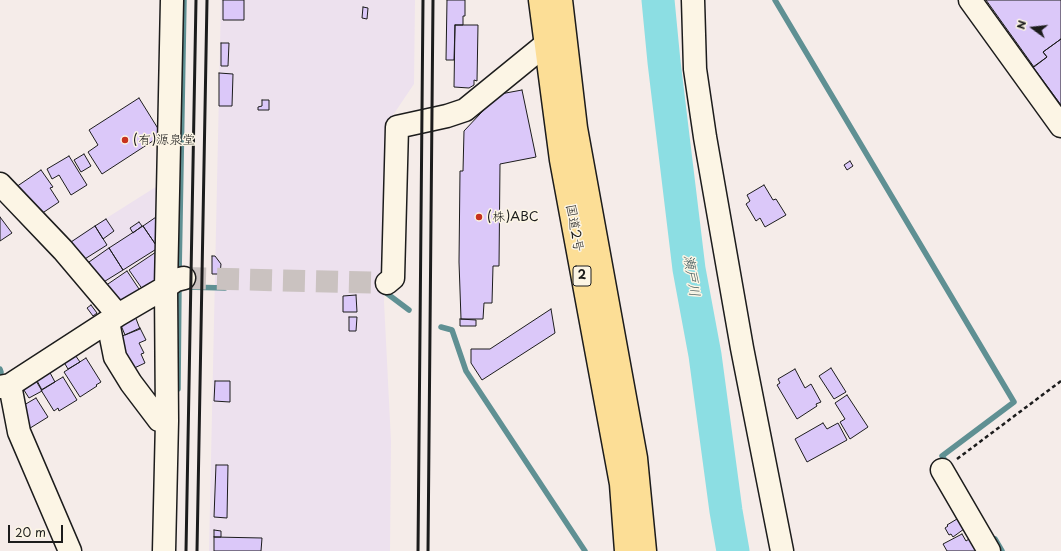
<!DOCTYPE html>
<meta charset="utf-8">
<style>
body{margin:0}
#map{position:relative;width:1061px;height:551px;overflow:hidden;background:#f5ece9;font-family:"Playpen Sans",sans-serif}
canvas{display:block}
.north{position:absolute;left:1013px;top:8px;width:40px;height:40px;-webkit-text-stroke:3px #fcf5e5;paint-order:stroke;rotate:285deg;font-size:11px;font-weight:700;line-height:16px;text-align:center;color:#1c1c1c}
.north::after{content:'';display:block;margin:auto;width:14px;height:18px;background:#1c1c1c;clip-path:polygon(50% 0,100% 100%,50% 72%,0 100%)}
.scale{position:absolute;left:8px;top:525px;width:55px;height:18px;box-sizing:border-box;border:2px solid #1c1c1c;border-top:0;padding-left:5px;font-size:12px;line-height:14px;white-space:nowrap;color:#1c1c1c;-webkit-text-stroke:3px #fcf5e5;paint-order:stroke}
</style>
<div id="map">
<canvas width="1061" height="551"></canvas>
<div class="north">N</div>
<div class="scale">20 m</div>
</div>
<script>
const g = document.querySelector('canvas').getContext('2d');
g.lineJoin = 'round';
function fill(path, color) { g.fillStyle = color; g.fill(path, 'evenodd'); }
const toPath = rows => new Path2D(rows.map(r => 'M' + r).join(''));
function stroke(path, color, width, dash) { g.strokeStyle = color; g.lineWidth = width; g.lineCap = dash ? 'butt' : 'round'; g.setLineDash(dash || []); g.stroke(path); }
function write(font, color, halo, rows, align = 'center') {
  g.font = font + ' "Playpen Sans","Klee One",sans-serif'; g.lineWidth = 3; g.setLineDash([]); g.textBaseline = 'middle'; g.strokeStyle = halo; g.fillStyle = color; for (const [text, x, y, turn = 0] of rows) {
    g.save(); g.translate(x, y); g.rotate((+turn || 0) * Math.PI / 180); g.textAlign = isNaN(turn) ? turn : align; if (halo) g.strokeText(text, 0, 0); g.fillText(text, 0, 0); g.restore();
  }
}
fill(toPath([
 [221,0,415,0,414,84,389,121,384,302,391,441,390,551,209,551],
 [162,183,160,248,99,288,64,245]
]), '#ede1ee');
stroke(toPath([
 [775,0,1014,402,942,456,949,466],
 [179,275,184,0],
 [183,288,186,287,225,288],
 [381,289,409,310],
 [441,327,452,330,466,371,585,551],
 [0,369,1,372],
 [178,389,179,285],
 [995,539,1002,551]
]), '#5f9093', 5.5);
stroke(toPath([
 [658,0,664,62,689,269,705,355,726,511,733,551]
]), '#8cdee3', 33);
const building = toPath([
 [223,0,244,0,244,20,223,20,223,0],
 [447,0,465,0,465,16,463,16,463,25,455,25,454,60,446,60,447,0],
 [986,0,1061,0,1061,39,1043,52,1047,57,1034,67,986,0],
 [363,7,368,8,367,19,362,18,363,7],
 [455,25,478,25,477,81,474,80,474,85,469,88,454,87,455,25],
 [1061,39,1061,105,1033,67,1047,57,1043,52,1061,39],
 [221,43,229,43,228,66,221,66,221,43],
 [219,73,233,74,232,106,219,106,219,73],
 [522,90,536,157,500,164,499,266,493,266,492,303,484,303,483,319,461,319,459,262,460,171,463,171,464,131,495,98,495,95,522,90],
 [139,98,162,135,102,174,88,152,98,145,89,130,139,98],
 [262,100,269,100,269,110,258,110,258,107,262,106,262,100],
 [84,154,91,166,81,172,74,160,84,154],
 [69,156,87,185,71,195,59,175,52,179,47,169,69,156],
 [850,161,853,166,847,170,844,165,850,161],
 [41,170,53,187,50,188,59,202,38,216,16,187,41,170],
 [764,185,773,200,776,199,786,215,765,227,760,218,756,221,746,204,750,201,747,195,764,185],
 [159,215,158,248,143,226,159,215],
 [0,217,12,233,0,241,0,217],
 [106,219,114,231,103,239,95,226,106,219],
 [139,222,142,226,133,233,130,228,139,222],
 [95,226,107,245,80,262,68,244,95,226],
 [143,226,158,248,123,270,109,248,143,226],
 [109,248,123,270,102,283,89,262,109,248],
 [159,250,158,280,143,290,129,270,159,250],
 [212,256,215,256,221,264,220,274,212,274,212,256],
 [127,271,141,292,117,304,105,286,127,271],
 [356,295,357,312,343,312,343,296,356,295],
 [91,305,97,313,93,316,87,308,91,305],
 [551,309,555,333,482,380,471,363,471,349,490,349,551,309],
 [135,316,140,329,125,335,120,323,135,316],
 [349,317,357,317,356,331,349,331,349,317],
 [460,319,476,320,476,326,460,326,460,319],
 [140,328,146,340,139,343,144,353,141,354,145,363,130,370,116,339,140,328],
 [73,352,80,362,68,369,62,359,73,352],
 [86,358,101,382,96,385,97,386,80,397,64,372,86,358],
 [831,368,846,392,834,399,819,376,831,368],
 [48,369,55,382,42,390,35,377,48,369],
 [795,369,805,388,811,384,821,402,816,404,817,406,797,419,777,385,780,383,778,379,795,369],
 [63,377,77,400,59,411,58,408,54,411,41,390,63,377],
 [35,379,42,391,29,398,22,387,35,379],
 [215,381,230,381,230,402,214,401,215,381],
 [847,395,868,427,850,439,840,422,845,419,835,403,847,395],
 [36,398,48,417,27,430,19,408,36,398],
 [823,423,827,429,838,423,847,440,807,462,795,439,823,423],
 [216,465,228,465,227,518,214,517,216,465],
 [957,519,964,529,953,537,951,534,949,535,945,528,948,526,947,525,957,519],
 [214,530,221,531,221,537,214,537,214,530],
 [962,534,966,541,969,539,976,551,947,551,943,544,962,534],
 [214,537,262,538,261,551,214,551,214,537]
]);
fill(building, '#dbc8f9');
stroke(building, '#1c1c1c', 1);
stroke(toPath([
 [184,278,387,283]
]), '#cac2c0', 22, [22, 11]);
const minor = toPath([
 [693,0,695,69,705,137,742,348,782,551],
 [970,0,1061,126],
 [0,184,63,250,118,315],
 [387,283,393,278,397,127,447,116,465,110,546,44],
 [108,322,115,357,131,383,159,420,167,421],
 [10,385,19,432,70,551],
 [0,387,10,385,118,315,166,287,176,280,184,278],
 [942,470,989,551],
 [164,551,167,421,166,287,172,0]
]);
const highway = toPath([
 [540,0,561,160,621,484,626,551],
 [561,0,576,128,636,458,645,551]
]);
stroke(minor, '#1c1c1c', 25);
stroke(highway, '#1c1c1c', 25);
stroke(toPath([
 [957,459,1061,381]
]), '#1c1c1c', 2.5, [4, 3]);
stroke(minor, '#fcf5e5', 22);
stroke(highway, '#fcde96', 22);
stroke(toPath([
 [186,551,196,0],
 [197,551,207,0],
 [418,551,423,0],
 [428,551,433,0]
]), '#1c1c1c', 3);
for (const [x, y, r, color] of [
 [125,140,4,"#c8321e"],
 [479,217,4,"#c8321e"]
]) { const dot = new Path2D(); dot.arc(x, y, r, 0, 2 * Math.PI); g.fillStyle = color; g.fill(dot); stroke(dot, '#fcf5e5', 1.5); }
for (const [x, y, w] of [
 [582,276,18]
]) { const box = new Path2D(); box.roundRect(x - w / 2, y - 10, w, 20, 3); g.fillStyle = '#fcf5e5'; g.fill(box); stroke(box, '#1c1c1c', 1); }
write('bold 12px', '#1c1c1c', null, [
 ["2",582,276]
]);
write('13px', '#1c1c1c', '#fcf5e5', [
 ["(有)源泉堂",133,140],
 ["(株)ABC",487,217]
], 'left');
write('13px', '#1c1c1c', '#fcf5e5', [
 ["国道2号",574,228,80]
]);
write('italic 14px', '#3e5658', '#fcf5e5', [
 ["瀬戸川",691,276,81]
]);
</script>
